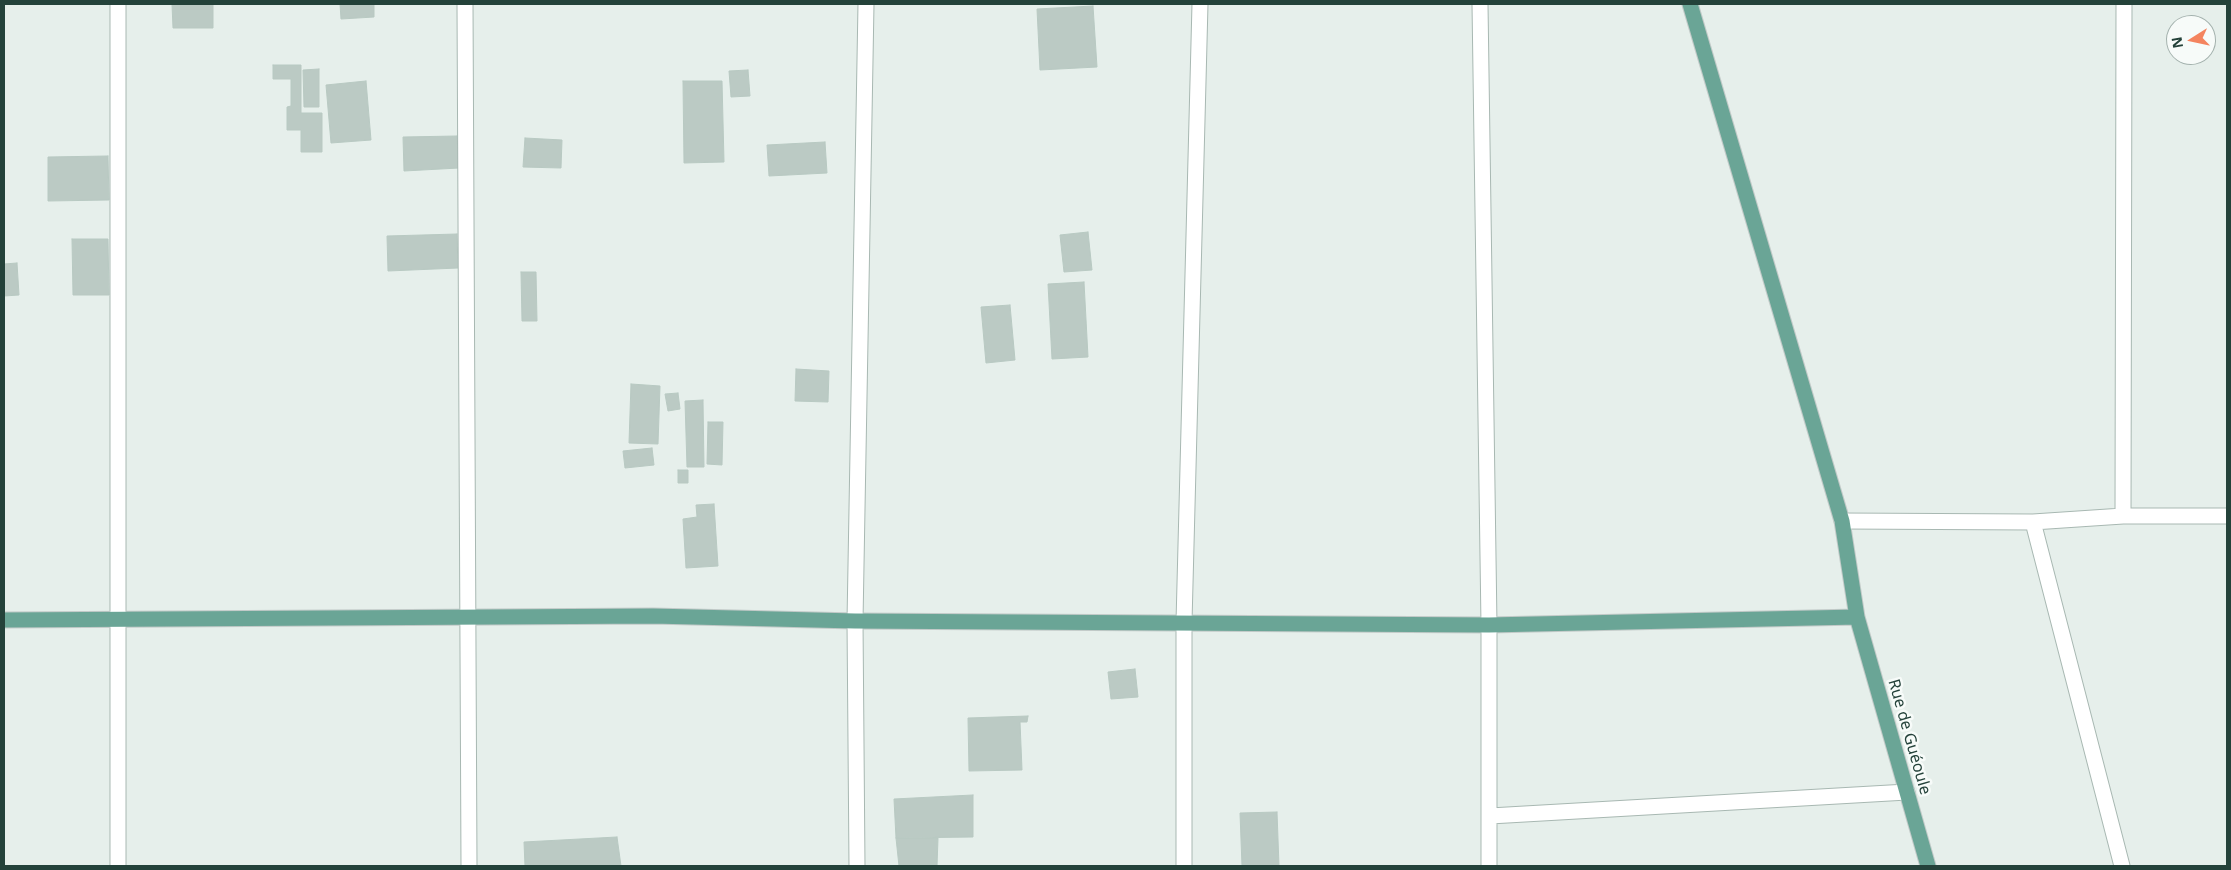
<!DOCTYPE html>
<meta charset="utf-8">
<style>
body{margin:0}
#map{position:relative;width:2231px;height:870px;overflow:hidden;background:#e6efeb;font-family:"Noto Sans",sans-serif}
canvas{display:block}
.frame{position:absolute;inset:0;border:5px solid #24423a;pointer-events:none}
.north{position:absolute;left:2166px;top:15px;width:50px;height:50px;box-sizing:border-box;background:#f7fbf9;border:1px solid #a3b1ad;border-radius:50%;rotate:260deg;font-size:14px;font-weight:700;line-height:20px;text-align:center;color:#24423a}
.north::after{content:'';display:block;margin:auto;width:18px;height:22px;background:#f4845f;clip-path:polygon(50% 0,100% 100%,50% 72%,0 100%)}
</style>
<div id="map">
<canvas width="2231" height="870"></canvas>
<div class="frame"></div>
<div class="north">N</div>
</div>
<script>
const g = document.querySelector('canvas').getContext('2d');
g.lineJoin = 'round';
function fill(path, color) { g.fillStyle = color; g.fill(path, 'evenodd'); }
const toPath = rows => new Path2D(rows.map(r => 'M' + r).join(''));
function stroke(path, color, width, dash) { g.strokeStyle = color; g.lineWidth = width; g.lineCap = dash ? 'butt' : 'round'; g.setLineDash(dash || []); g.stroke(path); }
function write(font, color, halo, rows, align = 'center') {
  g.font = font + ' "Noto Sans",sans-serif'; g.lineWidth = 5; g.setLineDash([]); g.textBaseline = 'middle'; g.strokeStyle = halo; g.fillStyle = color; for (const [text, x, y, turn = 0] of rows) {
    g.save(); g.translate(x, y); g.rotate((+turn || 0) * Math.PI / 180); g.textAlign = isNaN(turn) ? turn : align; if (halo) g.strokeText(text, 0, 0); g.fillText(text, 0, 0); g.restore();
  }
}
const building = toPath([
 [172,4,213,4,213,28,173,28,172,4],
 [340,4,374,4,374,17,341,19,340,4],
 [1093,6,1097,67,1040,70,1037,9,1093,6],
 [273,65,301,65,301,113,322,113,322,152,301,152,301,130,287,130,287,107,291,106,291,79,273,79,273,65],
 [319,69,319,107,304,107,303,70,319,69],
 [748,70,750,96,731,97,729,71,748,70],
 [366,81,371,140,331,143,326,85,366,81],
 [683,81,722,81,724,162,684,163,683,81],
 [457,136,459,168,404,171,403,137,457,136],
 [525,138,562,140,561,168,523,167,525,138],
 [825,142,827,173,769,176,767,145,825,142],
 [108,156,109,200,48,201,48,157,108,156],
 [1088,232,1092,270,1064,272,1060,235,1088,232],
 [457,234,458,268,388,271,387,236,457,234],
 [72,239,108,239,109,295,73,295,72,239],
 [17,263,19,295,4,296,4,264,17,263],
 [521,272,536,272,537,321,522,321,521,272],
 [1084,282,1088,357,1052,359,1048,284,1084,282],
 [1010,305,1015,360,986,363,981,307,1010,305],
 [796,369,829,371,828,402,795,401,796,369],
 [631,384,660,386,658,444,629,443,631,384],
 [678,393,680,409,668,411,665,394,678,393],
 [703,400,704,467,687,467,685,401,703,400],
 [708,422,723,422,722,465,707,464,708,422],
 [652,448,654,465,625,468,623,451,652,448],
 [678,470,688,470,688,483,678,483,678,470],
 [714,504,718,566,686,568,683,519,697,517,696,505,714,504],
 [1135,669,1138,697,1111,699,1108,672,1135,669],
 [1028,716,1027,722,1020,722,1022,770,969,771,968,718,1028,716],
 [973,795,973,837,896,838,894,799,973,795],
 [1277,812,1279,866,1242,866,1240,813,1277,812],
 [617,837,621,866,525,866,524,842,617,837],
 [896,838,938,838,937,866,899,866,896,838]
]);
fill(building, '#bbcac4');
stroke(building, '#b8c9c2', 1);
const minor = toPath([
 [465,4,469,866],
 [1480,4,1489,625,1489,866],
 [2123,516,2124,4],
 [1842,521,2033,522,2123,516,2227,516],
 [2033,522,2122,866],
 [1490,816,1907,792],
 [118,866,118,4],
 [857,866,855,621,866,4],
 [1184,866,1184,622,1200,4]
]);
const major = toPath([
 [1690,4,1842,521,1857,617,1928,866],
 [4,620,653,616,855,621,1489,625,1857,617]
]);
stroke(minor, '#a8b8b2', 17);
stroke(major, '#c2cac8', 17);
stroke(minor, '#fff', 15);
stroke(major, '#6aa596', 15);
write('16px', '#24423a', '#f7fbf9', [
 ["Rue de Guéoule",1909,737,74]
]);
</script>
